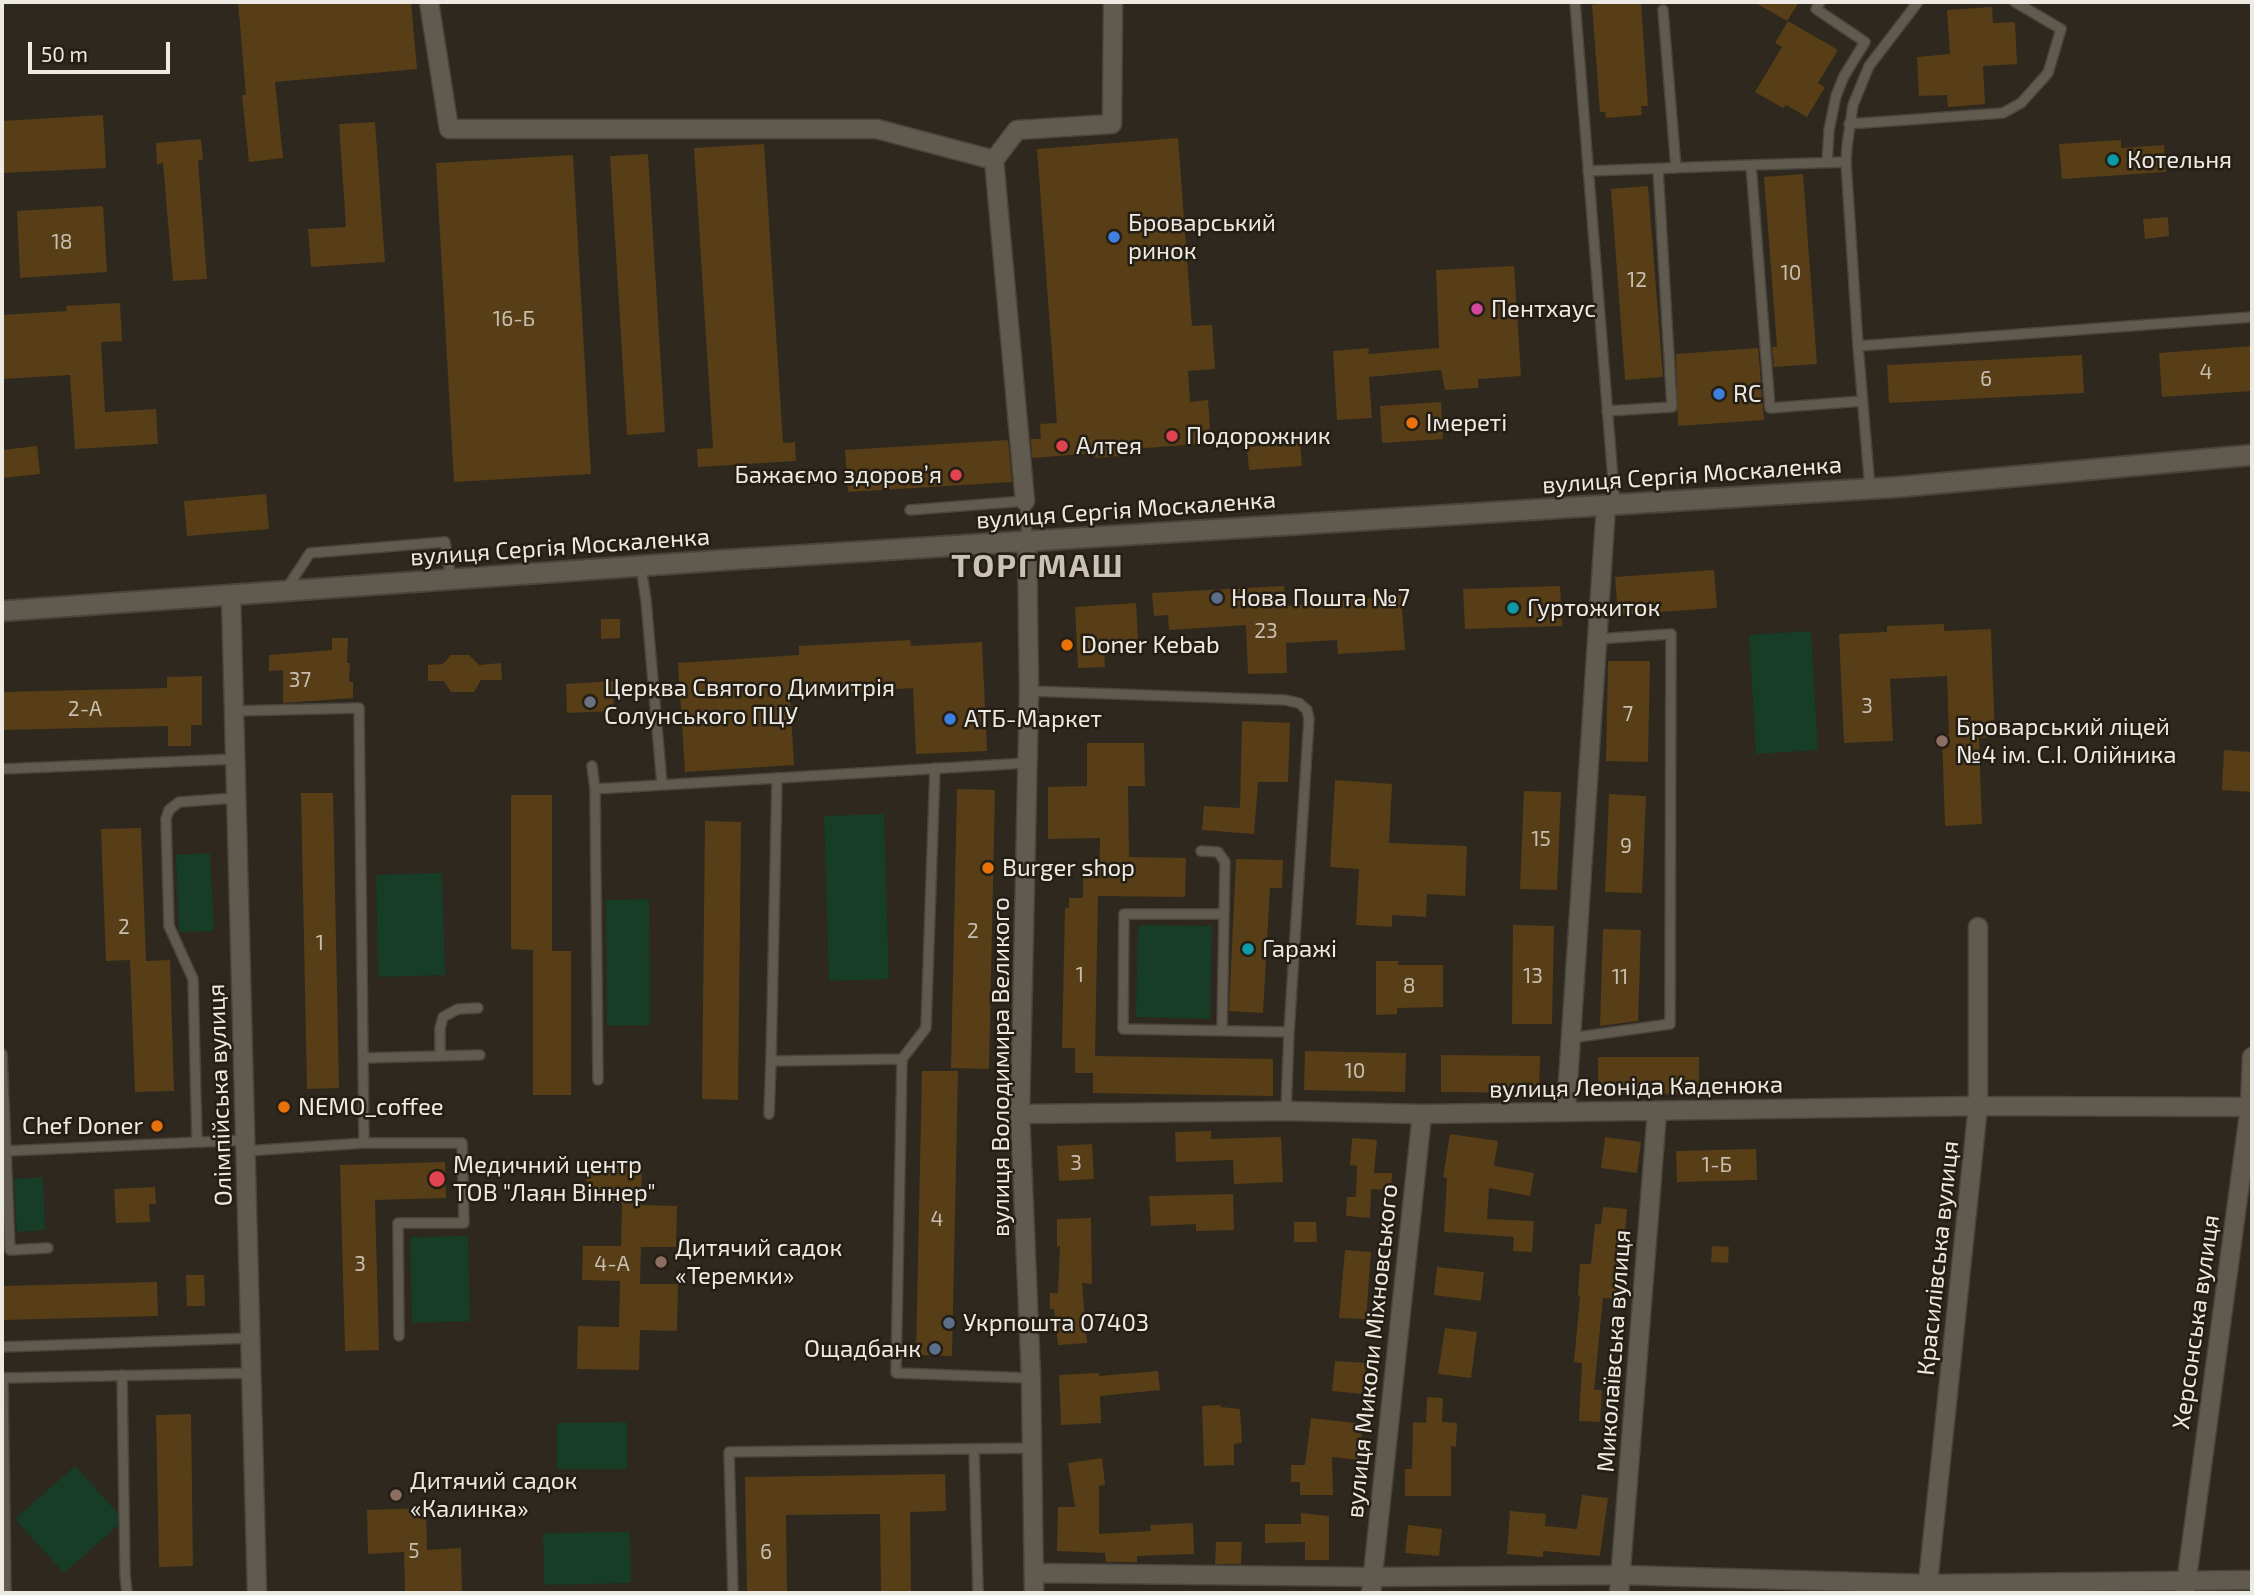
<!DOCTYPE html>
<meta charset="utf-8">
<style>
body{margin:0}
#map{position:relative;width:2254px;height:1595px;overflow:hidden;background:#2e281e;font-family:"Exo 2",sans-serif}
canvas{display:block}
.frame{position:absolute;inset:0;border:4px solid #ede9e3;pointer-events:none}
.scale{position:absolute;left:28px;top:42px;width:142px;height:32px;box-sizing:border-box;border:4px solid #ede9e3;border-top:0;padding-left:9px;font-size:21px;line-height:24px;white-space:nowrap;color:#ede9e3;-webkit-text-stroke:5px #241e15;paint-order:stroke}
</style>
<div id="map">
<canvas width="2254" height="1595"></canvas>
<div class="frame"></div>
<div class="scale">50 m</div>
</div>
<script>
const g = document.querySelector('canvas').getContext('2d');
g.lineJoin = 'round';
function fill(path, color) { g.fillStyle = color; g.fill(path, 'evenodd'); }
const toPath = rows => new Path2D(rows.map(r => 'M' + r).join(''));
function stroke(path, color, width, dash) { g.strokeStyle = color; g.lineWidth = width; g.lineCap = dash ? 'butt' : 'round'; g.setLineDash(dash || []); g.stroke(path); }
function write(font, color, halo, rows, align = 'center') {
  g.font = font + ' "Exo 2",sans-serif'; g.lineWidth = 5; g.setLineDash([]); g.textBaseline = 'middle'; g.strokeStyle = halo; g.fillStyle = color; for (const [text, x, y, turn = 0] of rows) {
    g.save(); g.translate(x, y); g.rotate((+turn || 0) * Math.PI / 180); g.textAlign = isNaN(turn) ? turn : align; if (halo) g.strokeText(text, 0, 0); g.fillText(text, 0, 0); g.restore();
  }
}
fill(toPath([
 [1811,631,1818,750,1756,754,1749,635],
 [884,814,889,979,829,981,824,816],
 [210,853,214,931,179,932,176,855],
 [442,873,445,975,378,977,376,875],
 [649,899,650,1025,607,1026,606,900],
 [1138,925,1212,926,1210,1019,1136,1017],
 [43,1177,45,1230,17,1232,14,1179],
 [468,1236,470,1321,412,1323,410,1237],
 [627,1422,627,1469,557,1469,557,1423],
 [75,1466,124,1520,64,1573,15,1519],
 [630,1532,631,1583,544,1585,543,1533]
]), '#173c27');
fill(toPath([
 [238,2,411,2,417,69,275,82,283,158,249,162,242,95,246,95],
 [1598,2,1641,2,1648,106,1641,106,1642,115,1606,118,1605,112,1600,112,1592,5,1598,4],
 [1754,2,1799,2,1787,21],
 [1992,7,1993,23,2015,22,2017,64,1983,66,1985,104,1948,107,1947,95,1919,96,1917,57,1950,54,1947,10],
 [1788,21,1838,50,1818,83,1825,87,1807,117,1786,105,1783,108,1755,92,1782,47,1775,43],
 [103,115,106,168,3,173,2,121],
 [375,122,385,262,311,267,308,229,346,227,339,124],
 [1178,138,1192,326,1212,325,1215,369,1188,371,1190,402,1208,400,1211,443,1120,450,1120,456,1095,458,1095,453,1032,458,1031,439,1041,439,1040,424,1057,423,1037,149],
 [201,139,203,160,198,160,207,279,173,281,163,163,157,164,156,143],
 [2121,140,2121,148,2164,145,2166,172,2062,179,2059,144],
 [764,144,783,443,795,442,796,461,698,467,697,449,713,448,694,148],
 [648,154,665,432,627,435,610,156],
 [573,155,591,474,454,482,436,163],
 [1803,174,1817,364,1774,367,1772,347,1777,347,1764,177],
 [1648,186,1663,377,1625,380,1611,189],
 [103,206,107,272,20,278,17,211],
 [2168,217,2169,236,2145,239,2143,219],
 [1514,266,1521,376,1478,379,1478,388,1445,390,1441,370,1369,377,1372,418,1337,420,1333,351,1369,348,1368,354,1439,348,1436,270],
 [120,303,122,341,101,342,105,412,156,409,158,444,75,449,70,375,2,379,2,315,67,311,66,306],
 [2252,346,2252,391,2162,397,2159,353],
 [1758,348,1764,420,1678,426,1676,354],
 [2082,355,2084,393,1889,403,1887,365],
 [1441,402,1443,439,1382,443,1380,406],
 [1008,440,1012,482,848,492,845,450],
 [1300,443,1302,466,1249,470,1247,447],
 [37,446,40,474,2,478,2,450],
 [266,494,269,529,187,536,184,501],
 [1714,570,1717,608,1618,615,1615,577],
 [1284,586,1285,606,1401,595,1405,650,1338,654,1337,640,1286,643,1287,673,1248,674,1246,625,1169,630,1168,615,1154,616,1152,593],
 [1560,586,1562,626,1465,629,1463,589],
 [1136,603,1138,639,1104,641,1105,667,1078,668,1075,607],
 [601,619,620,619,620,638,601,639],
 [1944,624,1944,631,1991,629,1995,737,1979,738,1982,824,1945,826,1942,734,1949,734,1947,676,1890,679,1893,741,1844,743,1839,634,1887,632,1887,626],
 [332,638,348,638,347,663,350,663,349,682,353,682,353,698,283,703,283,670,269,671,269,655,332,650],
 [910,640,911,646,982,642,987,751,916,754,913,688,790,696,794,765,685,772,678,663,799,655,799,646],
 [451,655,469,655,479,665,501,663,502,680,481,680,474,692,451,692,444,681,428,681,428,665,443,664],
 [1608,661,1650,661,1648,762,1606,761],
 [202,676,202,725,191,725,191,746,168,746,168,726,2,730,2,692,167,688,167,677],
 [613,681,614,711,567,713,566,684],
 [1242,721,1290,723,1288,782,1258,782,1254,834,1202,830,1204,806,1240,808],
 [1087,743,1144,743,1145,786,1128,786,1129,857,1186,858,1185,897,1098,896,1095,1056,1273,1059,1273,1096,1093,1093,1093,1073,1075,1073,1075,1048,1062,1048,1065,908,1069,908,1069,898,1083,898,1083,877,1099,878,1100,838,1048,839,1048,787,1087,786],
 [2224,750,2252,752,2252,792,2222,790],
 [1335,780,1392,784,1389,843,1467,846,1465,896,1427,894,1426,917,1392,915,1392,927,1356,925,1359,869,1330,867],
 [957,789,995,790,989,1069,951,1068],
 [1524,791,1561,792,1557,890,1520,889],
 [301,793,333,793,339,1088,307,1089],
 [1609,794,1646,796,1642,893,1605,892],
 [511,795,552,795,552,951,571,951,571,1095,533,1095,533,950,511,949],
 [705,821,741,822,738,1100,702,1099],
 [141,828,146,961,170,960,174,1091,135,1092,130,960,106,961,101,829],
 [1236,859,1283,860,1282,888,1270,888,1263,1013,1229,1011],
 [1513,925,1554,926,1552,1024,1512,1024],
 [1603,929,1641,930,1638,1021,1600,1026],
 [1376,961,1398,961,1398,965,1443,965,1443,1007,1397,1008,1397,1014,1376,1015],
 [1305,1051,1406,1053,1405,1092,1304,1090],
 [1441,1055,1540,1056,1539,1093,1441,1092],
 [1598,1057,1699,1057,1699,1094,1598,1094],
 [922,1071,958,1071,952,1356,916,1355],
 [1211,1131,1211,1139,1281,1137,1283,1182,1234,1184,1233,1160,1176,1162,1175,1132],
 [1450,1134,1498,1141,1494,1166,1534,1173,1530,1196,1489,1188,1487,1219,1534,1221,1532,1252,1513,1251,1514,1237,1444,1232,1447,1178,1443,1177],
 [1605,1137,1641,1142,1637,1173,1601,1168],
 [1352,1138,1377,1140,1374,1173,1392,1173,1391,1190,1371,1189,1370,1218,1346,1216,1347,1197,1356,1197,1357,1166,1350,1165],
 [1092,1144,1094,1179,1059,1181,1057,1146],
 [1756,1149,1757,1180,1677,1182,1676,1151],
 [445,1162,446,1198,375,1200,379,1350,345,1351,340,1165],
 [587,1164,642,1165,641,1205,677,1206,676,1247,641,1247,640,1284,678,1284,677,1331,640,1330,639,1370,577,1369,578,1326,619,1327,620,1281,582,1280,583,1246,621,1246,622,1203,586,1203],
 [155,1187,156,1204,149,1204,150,1222,116,1223,114,1189],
 [1233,1194,1234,1230,1196,1231,1196,1224,1151,1226,1149,1196],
 [1603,1207,1627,1209,1622,1266,1626,1266,1624,1299,1603,1298,1594,1390,1602,1390,1600,1422,1579,1421,1582,1363,1574,1362,1580,1296,1578,1296,1580,1264,1591,1264,1595,1224,1601,1224],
 [1091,1218,1092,1284,1082,1283,1087,1343,1058,1345,1054,1309,1050,1309,1050,1293,1058,1293,1060,1246,1057,1247,1057,1219],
 [1294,1222,1316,1222,1317,1242,1294,1242],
 [1712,1246,1729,1247,1728,1263,1711,1262],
 [1345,1250,1371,1252,1366,1319,1339,1318],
 [1437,1267,1484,1272,1481,1301,1434,1295],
 [186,1275,204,1275,205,1306,187,1306],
 [157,1282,158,1316,2,1320,2,1286],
 [1445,1328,1477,1332,1471,1378,1438,1374],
 [1335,1361,1366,1363,1363,1394,1332,1391],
 [1158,1371,1160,1390,1100,1396,1101,1423,1061,1425,1059,1375,1099,1373,1099,1376],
 [1427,1397,1443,1398,1442,1422,1457,1423,1456,1447,1451,1446,1451,1496,1405,1496,1405,1469,1412,1469,1413,1422,1426,1423],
 [1221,1405,1220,1407,1240,1409,1242,1443,1234,1444,1234,1465,1204,1466,1202,1406],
 [191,1414,193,1566,159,1567,156,1415],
 [1311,1418,1363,1424,1358,1460,1332,1457,1333,1495,1300,1495,1300,1482,1291,1482,1291,1465,1305,1465],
 [1102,1458,1105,1485,1099,1486,1099,1534,1151,1531,1150,1525,1193,1523,1194,1554,1137,1556,1137,1562,1106,1562,1105,1553,1057,1551,1058,1507,1075,1507,1068,1463],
 [945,1474,946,1511,910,1512,911,1593,881,1593,880,1514,786,1515,787,1593,747,1593,745,1477],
 [1582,1495,1608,1498,1600,1556,1543,1551,1543,1557,1507,1554,1510,1511,1546,1514,1545,1526,1577,1529],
 [426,1508,427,1550,461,1548,462,1592,405,1593,404,1552,368,1554,367,1510],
 [1301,1513,1329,1516,1329,1560,1305,1560,1305,1542,1265,1543,1265,1524,1301,1524],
 [1408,1525,1442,1529,1439,1556,1405,1553],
 [1216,1542,1242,1542,1241,1564,1215,1564]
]), '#573e17');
const service = toPath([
 [1575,2,1615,505],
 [1820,2,1816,9,1865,42,1844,76,1836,96,1829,130,1827,163],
 [1663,10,1676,168],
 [1849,124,2003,113,2021,103,2048,73,2061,29,2015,2],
 [1846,162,1751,165,1770,408,1862,401],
 [1588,171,1751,165],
 [1858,346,2252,317],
 [1607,411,1672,407,1658,169],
 [1870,489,1858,346,1846,162,1847,146,1853,105,1869,66,1918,2],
 [910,510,1025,501,1027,541],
 [641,567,646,600,662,785],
 [287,588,310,553,445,542,451,579],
 [1029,691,1285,700,1299,703,1307,710,1309,719,1289,1032],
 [234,711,359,708,364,1143],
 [592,766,595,789,598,1080],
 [935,768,926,1028,902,1059,896,1373,1031,1378],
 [2,769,235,759],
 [777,778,771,1061,902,1059],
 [595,789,1027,763],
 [1201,851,1218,852,1225,862,1224,914],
 [1222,1030,1224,914,1124,914,1123,1029,1289,1032,1286,1111],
 [1571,1038,1670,1024,1671,634,1597,639],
 [2,1054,6,1151],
 [440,1056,440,1028,443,1017,458,1009,478,1008],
 [363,1058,480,1055],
 [769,1114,771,1061],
 [197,1142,193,979,169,926,166,819,169,810,179,802,236,798],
 [246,1151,364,1143,462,1143,464,1223,398,1223,399,1336],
 [48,1248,10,1250,6,1151,245,1140],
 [2,1347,251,1338],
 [122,1375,125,1575,127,1593],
 [974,1449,978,1590],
 [6,1593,3,1378,252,1373],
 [733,1593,729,1452,1032,1448]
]);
const minor = toPath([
 [429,2,449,129,877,129,994,160,1025,501],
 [994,160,1017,130,1112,124,1113,2],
 [1027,541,1029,691,1020,1114,1031,1378,1034,1593],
 [231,596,257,1593],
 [1566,1112,1606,505],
 [1020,1114,1286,1111,1422,1114,1978,1106,2252,1107],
 [1034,1573,1373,1577,1621,1575,1928,1584,2252,1580],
 [1927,1592,1978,1106,1978,927],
 [2185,1592,2250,1107,2252,1057],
 [1371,1593,1422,1114],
 [1619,1593,1657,1112]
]);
const secondary = toPath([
 [2,611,725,560,1898,487,2252,455]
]);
stroke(service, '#4a453d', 12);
stroke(minor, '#4a453d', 21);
stroke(secondary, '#4a453d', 23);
stroke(service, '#615a4f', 9);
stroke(minor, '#615a4f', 18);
stroke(secondary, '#615a4f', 19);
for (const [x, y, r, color] of [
 [2113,160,7,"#0f9aa8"],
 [1114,237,7,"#3f7fe0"],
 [1477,309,7,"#d1479c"],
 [1719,394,7,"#3f7fe0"],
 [1412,423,7,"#e8710a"],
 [1172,436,7,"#e0444e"],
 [1062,446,7,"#e0444e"],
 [956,475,7,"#e0444e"],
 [1217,598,7,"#5c6f8a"],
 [1513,608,7,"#0f9aa8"],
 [1067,645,7,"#e8710a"],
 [590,702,7,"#6b7280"],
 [950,719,7,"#3f7fe0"],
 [1942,741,7,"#8d6e63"],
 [988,868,7,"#e8710a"],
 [1248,949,7,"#0f9aa8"],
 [284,1107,7,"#e8710a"],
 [157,1126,7,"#e8710a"],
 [437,1179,9,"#e0444e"],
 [661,1262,7,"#8d6e63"],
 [949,1323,7,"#5c6f8a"],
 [935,1349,7,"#5c6f8a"],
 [396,1495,7,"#8d6e63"]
]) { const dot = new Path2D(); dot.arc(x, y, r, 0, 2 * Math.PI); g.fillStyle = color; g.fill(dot); stroke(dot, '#241e15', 2.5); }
write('21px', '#c8beb0', null, [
 ["18",62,242],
 ["10",1791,273],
 ["12",1637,280],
 ["16-Б",514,319],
 ["4",2206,372],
 ["6",1986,379],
 ["23",1266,631],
 ["37",300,680],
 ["3",1867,706],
 ["2-А",85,709],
 ["7",1628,714],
 ["15",1541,839],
 ["9",1626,846],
 ["2",124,927],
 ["2",973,931],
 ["1",320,943],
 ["1",1080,975],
 ["13",1533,976],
 ["11",1620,977],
 ["8",1409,986],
 ["10",1355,1071],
 ["3",1076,1163],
 ["1-Б",1717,1165],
 ["4",937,1219],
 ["3",360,1264],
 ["4-А",612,1264],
 ["5",414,1551],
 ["6",766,1552]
]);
write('24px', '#ede9e3', '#241e15', [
 ["Котельня",2127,160],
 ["Броварський",1128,223],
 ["ринок",1128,251],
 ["Пентхаус",1491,309],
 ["RC",1733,394],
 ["Імереті",1426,423],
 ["Подорожник",1186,436],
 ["Алтея",1076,446],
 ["Бажаємо здоровʼя",942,475,"right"],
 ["Нова Пошта №7",1231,598],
 ["Гуртожиток",1527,608],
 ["Doner Kebab",1081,645],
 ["Церква Святого Димитрія",604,688],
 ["Солунського ПЦУ",604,716],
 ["АТБ-Маркет",964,719],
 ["Броварський ліцей",1956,727],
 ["№4 ім. С.І. Олійника",1956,755],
 ["Burger shop",1002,868],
 ["Гаражі",1262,949],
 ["NEMO_coffee",298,1107],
 ["Chef Doner",143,1126,"right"],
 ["Медичний центр",453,1165],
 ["ТОВ \"Лаян Віннер\"",453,1193],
 ["Дитячий садок",675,1248],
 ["«Теремки»",675,1276],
 ["Укрпошта 07403",963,1323],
 ["Ощадбанк",921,1349,"right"],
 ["Дитячий садок",410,1481],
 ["«Калинка»",410,1509]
], 'left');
write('24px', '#ede9e3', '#241e15', [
 ["вулиця Сергія Москаленка",1692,475,-4],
 ["вулиця Сергія Москаленка",1126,510,-4],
 ["вулиця Сергія Москаленка",560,547,-4],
 ["вулиця Володимира Великого",1001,1067,-90],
 ["вулиця Леоніда Каденюка",1636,1087,-1],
 ["Олімпійська вулиця",220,1095,-92],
 ["Красилівська вулиця",1938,1258,-84],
 ["Херсонська вулиця",2196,1322,-82],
 ["вулиця Миколи Міхновського",1372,1351,-84],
 ["Миколаївська вулиця",1614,1351,-86]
]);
g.letterSpacing = '2px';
write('bold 32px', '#cbc2b6', '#241e15', [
 ["ТОРГМАШ",1038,566]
]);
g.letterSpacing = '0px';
</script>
